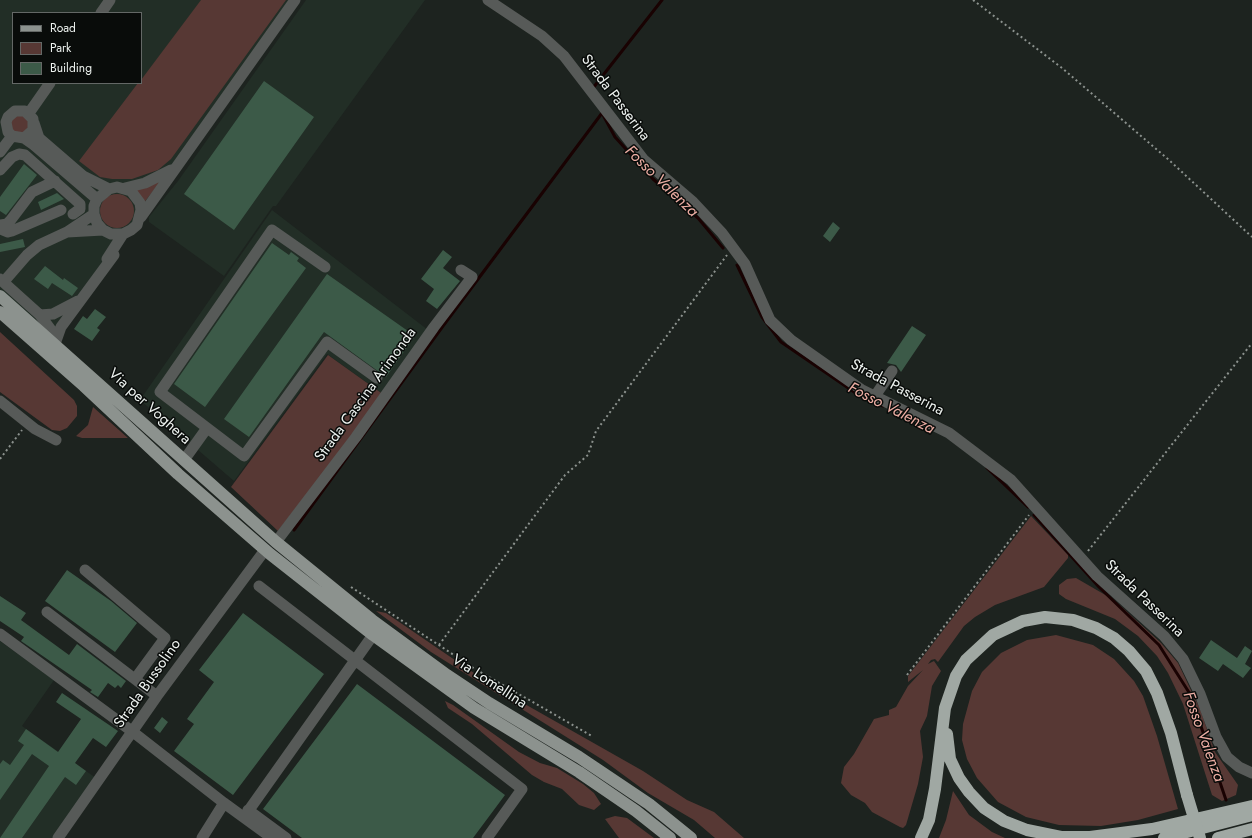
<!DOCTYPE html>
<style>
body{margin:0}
#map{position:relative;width:1252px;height:838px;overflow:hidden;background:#1d231f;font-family:Jost,sans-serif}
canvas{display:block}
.legend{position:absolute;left:12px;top:12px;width:130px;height:72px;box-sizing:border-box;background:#090c0a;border:1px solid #646866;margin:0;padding:5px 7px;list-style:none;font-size:12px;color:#edf2ef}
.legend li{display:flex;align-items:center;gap:8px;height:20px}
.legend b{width:20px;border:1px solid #646866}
</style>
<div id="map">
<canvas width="1252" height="838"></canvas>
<ul class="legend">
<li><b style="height:5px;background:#8c928e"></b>Road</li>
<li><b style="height:11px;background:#573834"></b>Park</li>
<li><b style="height:11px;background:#3c5a48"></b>Building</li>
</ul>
</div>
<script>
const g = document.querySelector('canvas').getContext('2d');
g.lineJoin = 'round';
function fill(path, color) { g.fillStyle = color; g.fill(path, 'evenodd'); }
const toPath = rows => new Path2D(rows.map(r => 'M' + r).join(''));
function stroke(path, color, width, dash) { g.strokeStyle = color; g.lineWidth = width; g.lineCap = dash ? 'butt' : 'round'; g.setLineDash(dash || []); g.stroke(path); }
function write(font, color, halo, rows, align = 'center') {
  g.font = font + ' Jost,sans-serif'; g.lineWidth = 3; g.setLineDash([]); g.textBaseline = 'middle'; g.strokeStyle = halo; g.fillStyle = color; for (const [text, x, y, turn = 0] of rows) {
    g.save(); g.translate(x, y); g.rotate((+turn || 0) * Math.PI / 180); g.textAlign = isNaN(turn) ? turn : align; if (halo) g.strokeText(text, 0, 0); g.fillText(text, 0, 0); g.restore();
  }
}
fill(toPath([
 [0,0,295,0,49,339,0,293],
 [13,13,141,13,141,83,13,83],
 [306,0,425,0,276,206,273,206,224,276,149,222,149,217,178,181],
 [272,210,428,330,384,395,327,354,234,481,140,400],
 [0,641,54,680,22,726,96,778,53,838,0,838]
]), '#222e26');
fill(toPath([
 [201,0,286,0,171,159,158,170,132,179,112,179,100,177,79,161,138,83,141,83,141,80],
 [24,114,30,125,23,134,11,130,11,119,13,116],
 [163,178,143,204,134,190],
 '100 211a17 17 0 1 1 34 0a17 17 0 1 1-34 0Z',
 [0,332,74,400,77,406,77,416,67,428,60,431,52,430,0,392],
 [328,355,384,395,278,531,231,487],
 [93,407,128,438,82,438,76,436,88,425],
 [1031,516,1068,555,1068,558,1044,587,995,605,975,617,964,626,938,662,935,659,931,660,928,664,934,661,941,671,932,686,927,716,920,731,923,757,918,784,906,825,903,828,900,827,872,812,865,803,851,795,841,783,844,767,854,754,874,719,889,715,889,710,896,707,908,686,923,670,908,682,908,676],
 [1076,578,1114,600,1161,643,1178,663,1200,709,1215,752,1238,785,1236,795,1222,801,1212,795,1183,704,1168,673,1157,656,1138,636,1115,619,1066,599,1059,594,1059,585,1067,579],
 [376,611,386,613,493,686,643,771,687,800,714,812,744,838,715,838,694,820,648,793,603,760,431,652],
 [1056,635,1093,645,1114,659,1134,681,1143,696,1157,736,1178,809,1138,820,1101,826,1059,825,1026,817,998,802,977,778,967,759,962,740,963,724,972,691,982,672,1001,653,1027,640],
 [445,701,453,705,519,752,540,763,557,768,583,784,594,793,601,804,594,810,579,805,562,789,544,782,532,775,472,724,448,708],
 [953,791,969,815,992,832,1005,838,939,838,946,820],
 [615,816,627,818,654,838,619,838,605,819]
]), '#573834');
stroke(toPath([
 [593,88,662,0],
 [602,113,615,137,653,179,698,218,723,248],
 [737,265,762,317,781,342,860,396,883,406],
 [987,468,1028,507],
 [1034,515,1099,587,1159,645,1190,694,1226,800],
 [294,530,443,326,602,113]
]), '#190202', 3);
fill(toPath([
 [264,81,314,117,234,230,184,194],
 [24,164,37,175,6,215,0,211,0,197],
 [57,193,64,199,41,210,38,202],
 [833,222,840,228,830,242,823,236],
 [23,239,25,247,0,252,0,244],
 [272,243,289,255,291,252,299,258,297,261,306,268,205,407,174,384],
 [443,250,452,257,443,268,460,281,437,309,426,301,434,289,421,279],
 [45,266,63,280,64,278,78,288,72,296,52,283,48,289,34,279],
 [327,274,415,336,386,377,324,332,249,437,224,419],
 [95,309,106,317,97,328,100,330,92,341,74,329,83,316,87,319],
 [912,326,926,335,901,372,896,365,887,363],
 [67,570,111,601,137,623,115,652,45,601],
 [0,596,26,613,21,620,69,655,77,644,126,681,121,688,118,685,115,688,108,683,98,697,90,692,92,690,21,641,24,637,0,621],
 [243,613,324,674,233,795,174,751,194,724,187,719,214,682,199,670],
 [1211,640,1237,658,1245,646,1252,651,1245,664,1251,668,1243,678,1223,664,1218,671,1199,658],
 [357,684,505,795,473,838,302,838,263,809],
 [62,693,118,731,106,747,93,738,75,763,86,771,76,785,65,777,22,838,0,838,49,766,32,754,0,800,0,764,3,760,10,765,24,745,18,741,26,729,58,752,81,719,56,702],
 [162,717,168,722,160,733,154,728]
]), '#3c5a48');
stroke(toPath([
 [973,0,1062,68,1169,160,1252,237],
 [0,459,22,430],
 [1088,551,1252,343],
 [351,587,475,669,592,736],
 [439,645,565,475,588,455,596,431,727,255],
 [907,675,1029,515]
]), '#8c928e', 2, [2, 3]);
stroke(toPath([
 [488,0,542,36,564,56,644,160,693,202,722,233,745,264,770,320,791,340,862,390,949,433,1011,480,1097,576,1164,636,1183,659,1200,694,1216,737,1227,757,1239,767,1252,773],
 [101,13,110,0],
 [29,113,50,83],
 [34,123,39,138,83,176,109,189],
 [24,138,33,130,33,119,25,111,15,111,8,117,6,122,8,132,12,136,24,138,34,145,97,199],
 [0,152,12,136],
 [0,170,12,157,19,154,25,155,80,204,80,209,73,214],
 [125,188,145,183,171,170],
 [94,214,67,232,103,230],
 [141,217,295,0],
 [0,225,7,224,10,221,32,192,55,181],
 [0,229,8,232,12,231,61,210],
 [107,259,123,234,131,230,137,225,141,210,140,203,131,191,117,187,109,189,97,199,94,206,94,214,97,223,103,230,111,234,123,234],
 [325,267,272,230,160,392,244,456,327,342,377,378],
 [7,278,27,255,39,245,67,232],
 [0,279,40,315,57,338],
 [40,315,53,314,78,301],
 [55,344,61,327,114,255],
 [875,396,892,371],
 [0,401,35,429,56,440],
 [184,460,207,428],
 [276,542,356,437,434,327,472,277,461,270],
 [85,570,165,638,135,679],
 [259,586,522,789,487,838],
 [47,612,157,696],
 [0,634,133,732,224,803,272,838],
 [248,810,286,838],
 [244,817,373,635],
 [58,838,157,696,265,550],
 [202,838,224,803]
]), '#575a58', 11);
stroke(toPath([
 [0,296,276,542,372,620,447,675,489,703,579,757,649,804,691,838],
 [0,312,84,386,178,474,270,554,373,635,474,708,579,772,636,811,670,838]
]), '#8c928e', 12);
stroke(toPath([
 [947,734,950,759,959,778,969,792,984,808,1004,821,1027,830,1061,837,1090,837,1152,829,1252,806],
 [921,838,929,820,935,789,945,708,956,676,966,660,993,635,1023,621,1045,617,1073,620,1096,628,1114,638,1129,651,1146,671,1157,693,1171,733,1187,795],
 [1164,838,1252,815],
 [1218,838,1252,829]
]), '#a0a8a3', 12);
stroke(toPath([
 [1187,795,1200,838]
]), '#a0a8a3', 12);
write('15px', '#edf2ef', '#090c0a', [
 ["Strada Passerina",615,98,53],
 ["Strada Passerina",897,388,28],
 ["Strada Cascina Arimonda",366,395,-54],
 ["Via per Voghera",149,407,42],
 ["Strada Passerina",1144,599,44],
 ["Via Lomellina",489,682,33],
 ["Strada Bussolino",148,684,-55]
]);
write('italic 16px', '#ecada3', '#090c0a', [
 ["Fosso Valenza",661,182,44],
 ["Fosso Valenza",891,409,27],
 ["Fosso Valenza",1203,737,70]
]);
</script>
